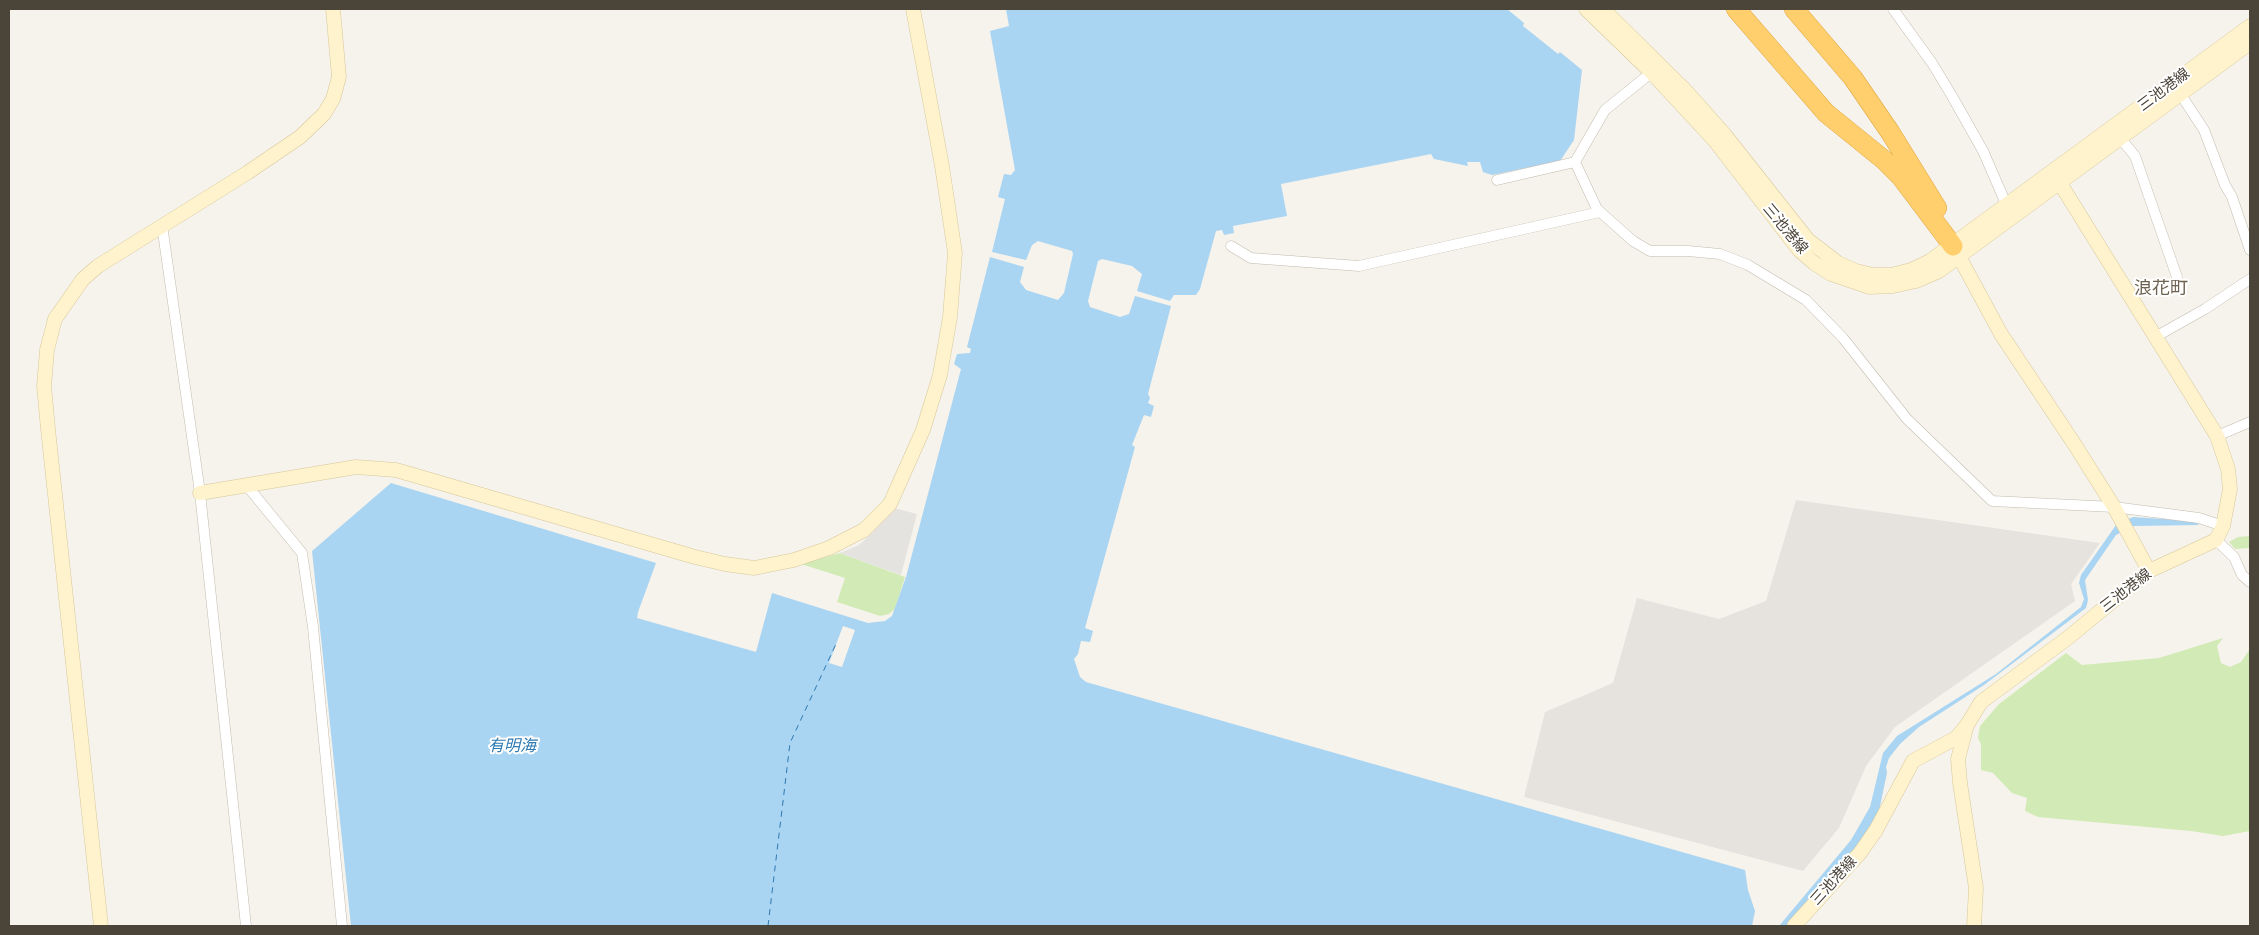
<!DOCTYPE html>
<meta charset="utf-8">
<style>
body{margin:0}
#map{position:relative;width:2259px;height:935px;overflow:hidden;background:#f6f3ec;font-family:Manrope,sans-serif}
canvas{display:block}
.frame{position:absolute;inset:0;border:10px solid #4b4439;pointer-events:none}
</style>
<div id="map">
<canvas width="2259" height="935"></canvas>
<div class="frame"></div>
</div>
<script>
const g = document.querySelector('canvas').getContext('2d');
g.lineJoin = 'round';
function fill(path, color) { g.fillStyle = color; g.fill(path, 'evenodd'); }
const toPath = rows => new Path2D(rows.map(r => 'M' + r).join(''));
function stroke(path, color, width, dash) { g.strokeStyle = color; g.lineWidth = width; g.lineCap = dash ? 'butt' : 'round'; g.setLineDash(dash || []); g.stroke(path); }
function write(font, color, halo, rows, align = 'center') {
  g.font = font + ' Manrope,"Noto Sans JP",sans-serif'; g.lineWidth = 4; g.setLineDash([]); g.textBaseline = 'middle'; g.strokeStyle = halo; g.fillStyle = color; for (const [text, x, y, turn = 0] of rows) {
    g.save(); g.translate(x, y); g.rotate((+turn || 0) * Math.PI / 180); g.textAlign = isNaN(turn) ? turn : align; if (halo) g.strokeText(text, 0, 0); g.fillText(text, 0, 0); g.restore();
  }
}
fill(toPath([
 [1796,500,2100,543,2071,584,2075,601,1895,727,1866,766,1839,828,1803,871,1524,797,1545,712,1613,683,1637,598,1719,619,1766,601]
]), '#e6e2dd');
fill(toPath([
 [2250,536,2250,548,2235,549,2229,542,2238,537],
 [840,553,905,577,895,609,889,614,880,616,837,602,845,578,801,564],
 [2223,638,2217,646,2221,663,2230,667,2241,662,2250,649,2250,831,2223,836,2191,831,2038,817,2025,811,2027,798,2012,793,1993,773,1981,770,1981,744,1978,738,1980,726,1999,704,2066,653,2082,665,2159,658]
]), '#d2eab5');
fill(toPath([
 [894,508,917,514,901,575,840,553,859,545,872,533]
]), '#e5e3e0');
fill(toPath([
 [1006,9,1507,9,1524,23,1523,26,1558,54,1560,52,1582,70,1574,140,1560,161,1492,175,1483,172,1480,162,1467,162,1468,166,1434,159,1431,154,1281,184,1287,216,1233,226,1234,233,1224,235,1222,230,1216,231,1200,289,1196,295,1174,295,1170,301,1137,291,1142,274,1132,266,1102,259,1098,261,1088,301,1090,307,1120,317,1129,314,1135,296,1171,306,1148,394,1150,398,1148,403,1154,406,1151,417,1144,415,1132,445,1135,447,1085,628,1093,631,1090,642,1081,641,1078,654,1074,659,1080,677,1086,682,1745,870,1748,890,1755,911,1752,926,351,926,312,551,391,483,656,563,638,612,637,618,756,652,772,593,868,623,885,621,892,616,906,577,961,369,954,364,957,354,970,353,971,349,967,347,990,257,1024,267,1020,282,1026,290,1058,300,1064,293,1073,254,1072,251,1038,241,1032,245,1026,260,992,252,1005,199,998,197,1004,174,1011,175,1015,170,990,31,1009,26],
 [2133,517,2194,521,2199,525,2134,526,2116,535,2085,580,2088,600,2086,608,1984,685,1919,727,1900,744,1889,758,1886,767,1887,773,1879,811,1856,849,1786,926,1779,926,1851,840,1870,807,1883,753,1897,736,1996,674,2081,607,2084,599,2079,583,2081,575,2116,525]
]), '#a9d4f2');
fill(toPath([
 [843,626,855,630,842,667,829,663]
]), '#f6f3ec');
stroke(toPath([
 [768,926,790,743,836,644]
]), '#2e7ab2', 1, [6, 5]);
const street = toPath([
 [1893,9,1932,63,1952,96,1983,151,2007,206],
 [2181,95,2204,130,2225,185,2232,197,2250,250],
 [2121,139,2135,156,2177,277],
 [1575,162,1597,209,1633,241,1650,251,1688,251,1720,254,1748,265,1806,300,1843,338,1907,419,1992,501,2114,507,2199,518,2223,526],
 [1575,162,1605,110,1657,68],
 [1497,180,1575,162],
 [162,225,200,493,246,926],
 [1231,246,1251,258,1359,266,1600,212],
 [2157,336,2205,309,2250,279],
 [2217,436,2250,422],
 [248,487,302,553,313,627,342,926],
 [2216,540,2234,557,2242,575,2250,582]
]);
const secondary = toPath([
 [1586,9,1652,73,1715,141,1799,250,1814,263,1831,274,1869,287,1893,286,1916,281,1939,271,2250,43],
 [1603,9,1685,90,1725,135,1808,240,1838,263,1856,271,1873,275,1891,275,1911,270,1930,261,2250,26],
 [1956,251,2001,334,2073,442,2114,507,2149,571],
 [200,493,356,467,396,470,695,557,725,564,754,568,794,560,829,548,864,530,890,504,923,430,940,375,950,317,955,253,942,166,913,9],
 [1966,728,1958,759,1960,783,1976,888,1974,926],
 [101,926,48,429,44,386,47,350,55,319,83,279,98,266,247,173,300,137,324,114,333,99,339,77,333,9],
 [1794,926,1860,853,1876,830,1913,761,1956,738,1967,725,1981,702,2069,637,2149,571,2216,540,2223,526,2230,489,2228,469,2217,436,2053,172]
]);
const highway = toPath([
 [1736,9,1826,113,1884,160,1901,177,1953,246],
 [1794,9,1853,78,1890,132,1937,208]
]);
stroke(street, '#c2bbae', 11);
stroke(secondary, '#d6c79b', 15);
stroke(highway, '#e0a43c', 20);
stroke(street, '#fff', 10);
stroke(secondary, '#fff3cd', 14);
stroke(highway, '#ffcf6e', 19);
write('15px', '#4b4439', '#fff', [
 ["三池港線",2164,90,-37],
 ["三池港線",1785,229,50],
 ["三池港線",2126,591,-38],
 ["三池港線",1834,881,-48]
]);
write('italic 16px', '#2e7ab2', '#fff', [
 ["有明海",512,747]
]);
write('18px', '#6e6250', '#fff', [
 ["浪花町",2161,289]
]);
</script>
